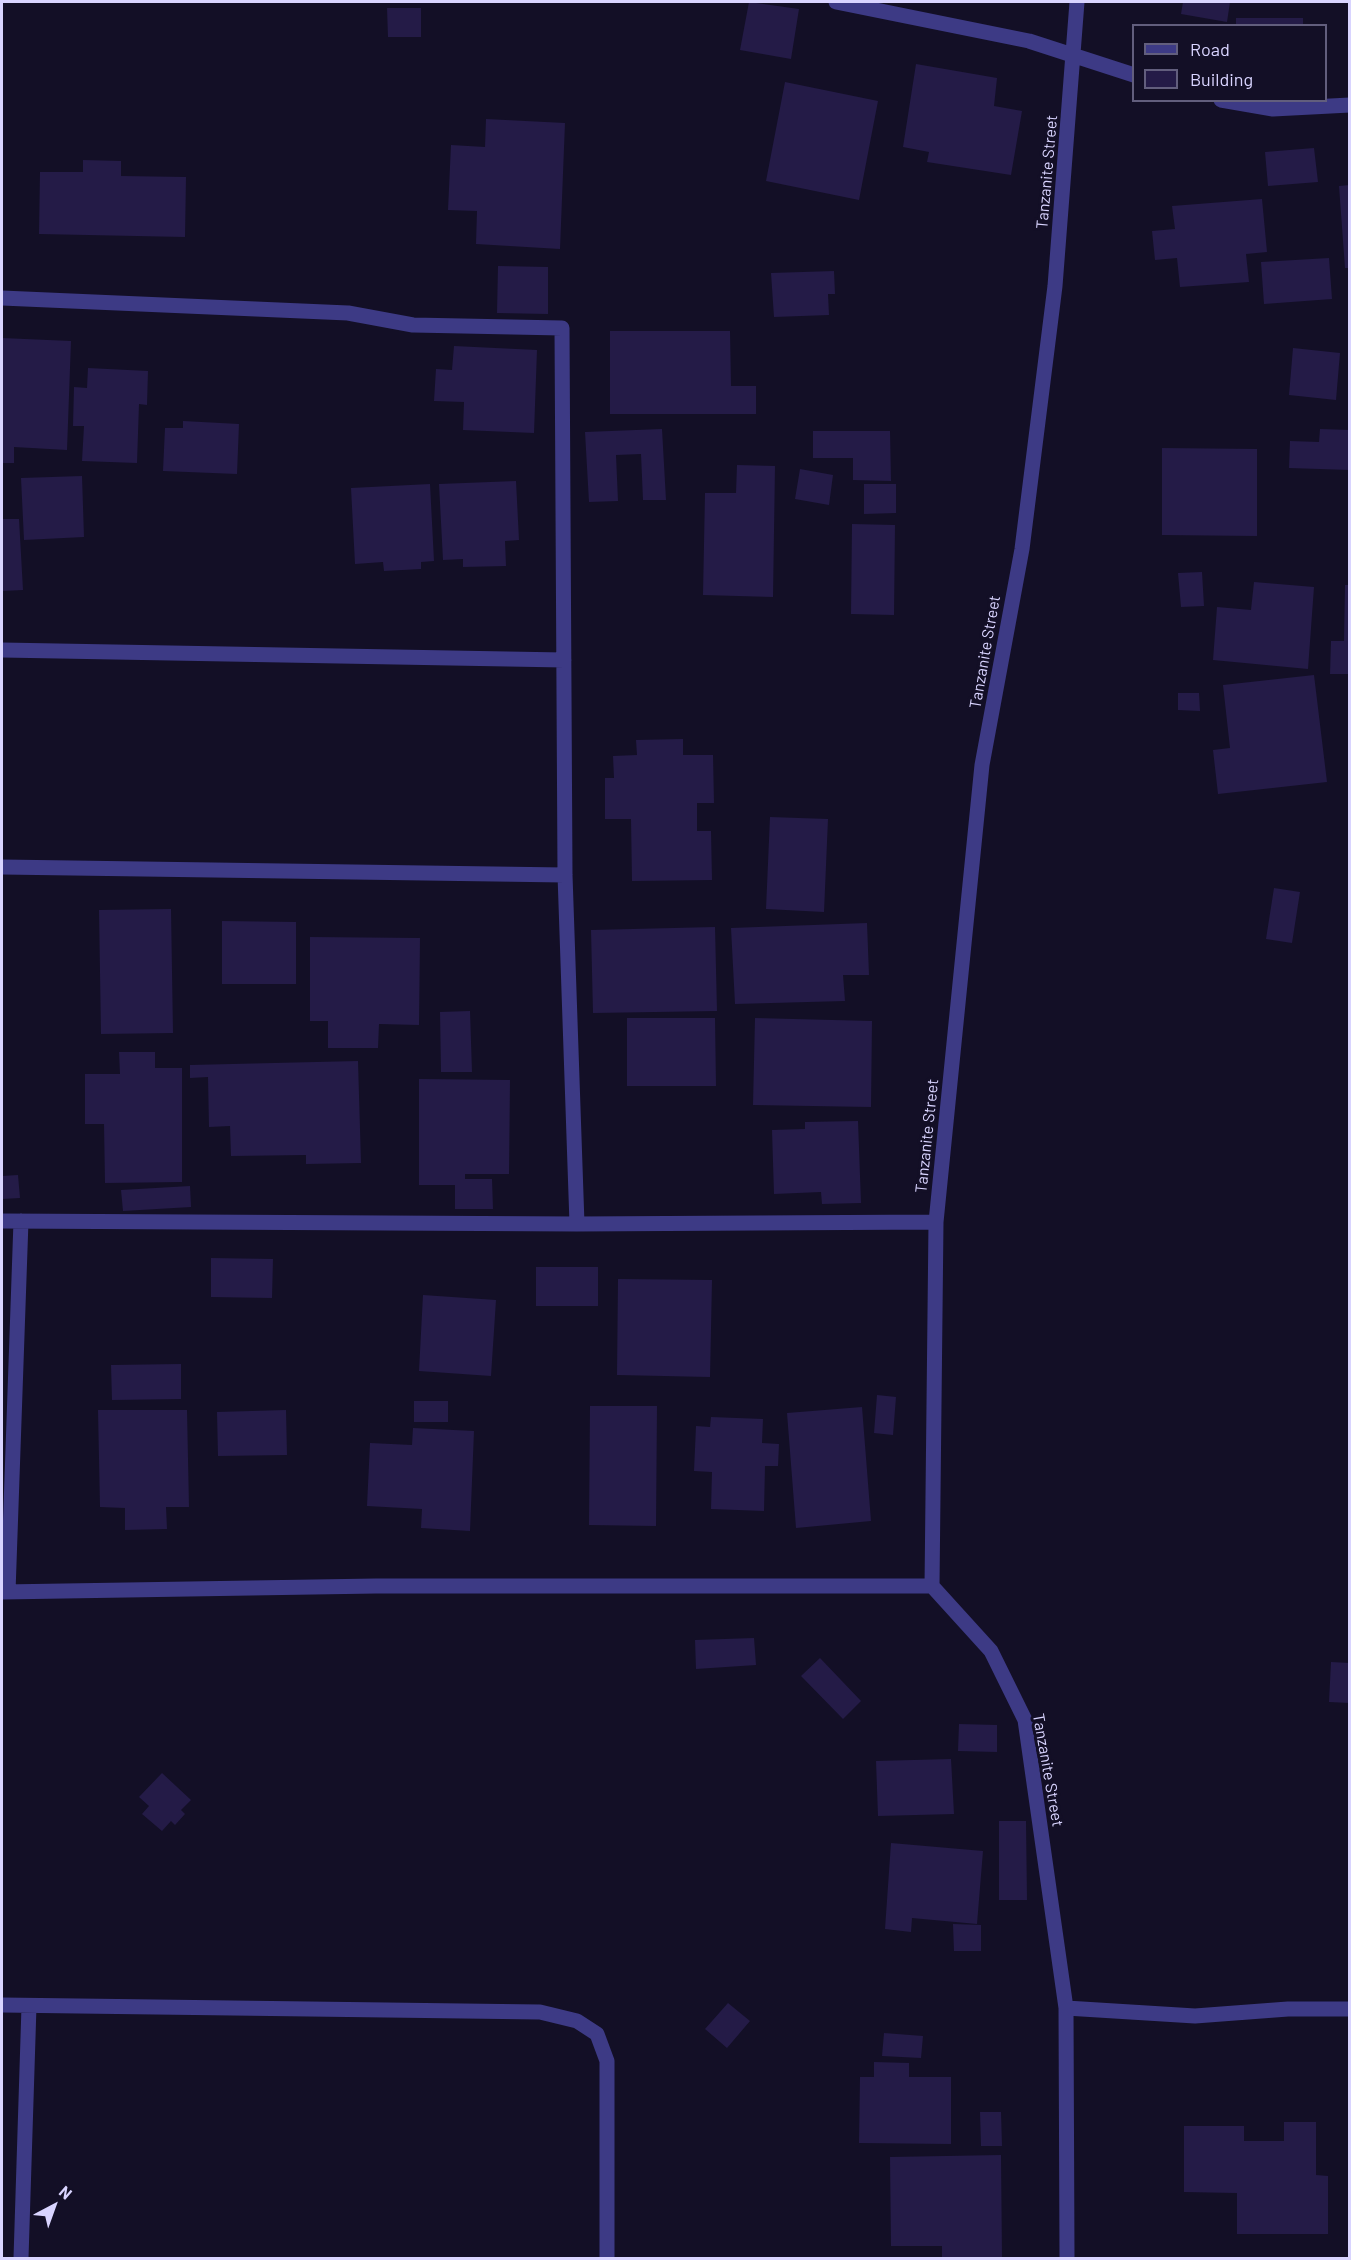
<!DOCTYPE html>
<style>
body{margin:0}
#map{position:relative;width:1351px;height:2260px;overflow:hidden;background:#130f26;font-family:Barlow,sans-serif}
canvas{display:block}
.frame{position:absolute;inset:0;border:3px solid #d9d4ff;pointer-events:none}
.legend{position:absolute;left:1132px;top:24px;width:195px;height:78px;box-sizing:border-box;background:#130f26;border:2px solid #625e7d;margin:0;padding:8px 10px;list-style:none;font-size:18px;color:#d9d4ff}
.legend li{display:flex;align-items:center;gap:12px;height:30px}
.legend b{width:30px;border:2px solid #625e7d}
.north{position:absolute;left:24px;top:2176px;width:60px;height:60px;-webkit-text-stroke:4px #130f26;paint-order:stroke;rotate:41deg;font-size:16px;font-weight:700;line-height:24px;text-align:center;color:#d9d4ff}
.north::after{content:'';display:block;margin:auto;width:21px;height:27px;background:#d9d4ff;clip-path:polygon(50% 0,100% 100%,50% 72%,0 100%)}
</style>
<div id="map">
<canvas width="1351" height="2260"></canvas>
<div class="frame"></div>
<ul class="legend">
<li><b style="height:8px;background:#3d3a85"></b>Road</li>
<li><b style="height:16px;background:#241b47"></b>Building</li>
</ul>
<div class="north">N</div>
</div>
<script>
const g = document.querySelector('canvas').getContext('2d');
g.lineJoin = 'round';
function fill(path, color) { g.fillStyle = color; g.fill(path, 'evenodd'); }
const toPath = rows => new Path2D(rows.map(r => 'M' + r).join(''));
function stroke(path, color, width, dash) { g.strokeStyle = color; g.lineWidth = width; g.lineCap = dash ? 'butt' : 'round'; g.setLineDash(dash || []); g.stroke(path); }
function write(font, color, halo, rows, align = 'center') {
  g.font = font + ' Barlow,sans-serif'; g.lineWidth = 6; g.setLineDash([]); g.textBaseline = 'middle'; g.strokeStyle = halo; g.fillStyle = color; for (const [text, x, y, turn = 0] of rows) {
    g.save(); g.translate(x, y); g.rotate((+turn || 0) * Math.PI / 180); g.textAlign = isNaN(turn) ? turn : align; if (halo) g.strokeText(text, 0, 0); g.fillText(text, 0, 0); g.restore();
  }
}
fill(toPath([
 [749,2,799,9,791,59,740,50],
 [1183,2,1230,2,1227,22,1181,14],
 [387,8,421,8,421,37,388,37],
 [1236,18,1303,18,1303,26,1236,26],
 [916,64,997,78,994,106,1022,111,1011,175,927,162,929,152,903,147],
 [785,82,878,101,859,200,766,181],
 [486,119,565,123,560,249,476,244,477,211,448,210,451,145,485,147],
 [1314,148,1318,182,1268,186,1265,152],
 [83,160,121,161,121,176,186,177,185,237,39,234,40,172,83,172],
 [1350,185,1350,268,1345,268,1339,186],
 [1262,199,1267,252,1246,254,1249,282,1180,287,1177,258,1155,260,1152,231,1175,229,1172,206],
 [1329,258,1332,299,1264,304,1261,262],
 [498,266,548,267,548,314,497,313],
 [834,271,835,294,828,294,829,315,774,317,771,273],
 [610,331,730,331,731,386,756,386,756,414,610,414],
 [2,338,71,341,67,450,14,447,14,463,2,463],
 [454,346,537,350,534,433,463,430,464,402,434,401,436,369,452,370],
 [1293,348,1340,353,1336,400,1289,395],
 [88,368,148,371,147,405,139,404,137,463,82,461,84,426,73,426,74,387,87,388],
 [183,421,239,424,237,474,163,471,165,428,183,428],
 [662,429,666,500,643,500,641,454,616,455,618,501,589,502,585,432],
 [1320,429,1350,430,1350,470,1289,468,1290,441,1319,442],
 [813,431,890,431,891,481,853,480,853,458,813,458],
 [1162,448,1257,449,1257,536,1162,535],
 [737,465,775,466,773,597,703,595,705,493,736,493],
 [800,469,833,475,829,505,795,499],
 [82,476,84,537,24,540,21,478],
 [516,481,519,540,505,541,506,566,463,567,463,559,443,560,439,484],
 [430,484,434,561,421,562,421,569,384,571,383,562,355,564,351,488],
 [864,484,896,484,896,513,864,514],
 [2,519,19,519,23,590,2,591],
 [852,524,895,525,894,615,851,614],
 [1202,572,1204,606,1181,607,1178,573],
 [1254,582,1314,587,1308,669,1213,660,1217,607,1251,610],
 [1345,585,1350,585,1350,674,1330,674,1331,641,1344,641],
 [1314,675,1327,782,1218,794,1213,750,1230,748,1223,685],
 [1178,693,1199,693,1200,711,1178,710],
 [683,739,683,755,713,755,714,803,697,803,697,831,711,831,712,880,632,881,631,819,605,819,605,778,614,778,613,756,637,755,636,740],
 [770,817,828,819,824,912,766,909],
 [1274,888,1300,892,1292,943,1266,939],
 [171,909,173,1033,101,1034,99,910],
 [222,921,296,922,296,984,222,984],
 [867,923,869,975,843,975,845,1001,735,1004,731,928],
 [715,927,717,1011,593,1013,591,930],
 [310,937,420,938,419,1025,379,1024,378,1048,328,1048,328,1021,310,1021],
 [470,1011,472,1072,441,1072,440,1012],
 [627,1018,715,1018,716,1086,627,1086],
 [755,1018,872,1021,871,1107,753,1105],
 [119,1052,155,1052,155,1068,182,1068,182,1182,105,1183,104,1124,85,1124,85,1074,120,1074],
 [358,1061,361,1163,306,1164,306,1155,231,1156,230,1126,209,1127,208,1077,190,1078,190,1065],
 [419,1079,510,1080,509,1174,465,1174,465,1179,492,1179,493,1209,455,1209,455,1185,419,1185],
 [858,1121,861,1203,822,1204,821,1192,774,1194,772,1130,805,1129,805,1122],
 [18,1175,20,1198,2,1199,2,1176],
 [190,1186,191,1207,123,1211,121,1190],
 [211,1258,273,1259,272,1298,211,1297],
 [536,1267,598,1267,598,1306,536,1306],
 [618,1279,712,1280,710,1377,617,1375],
 [423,1295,496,1300,491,1376,419,1371],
 [181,1364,181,1399,112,1400,111,1365],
 [877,1395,896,1397,893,1435,874,1433],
 [414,1401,448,1401,448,1422,414,1422],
 [590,1406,657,1406,656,1526,589,1525],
 [862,1407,871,1521,796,1528,787,1413],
 [98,1410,187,1410,189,1507,166,1507,167,1529,125,1530,125,1508,100,1507],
 [286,1410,287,1455,218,1456,217,1412],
 [711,1417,763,1419,762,1443,779,1444,778,1466,765,1466,764,1511,711,1509,712,1472,694,1471,696,1426,710,1427],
 [413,1428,474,1431,470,1531,421,1528,422,1509,367,1506,370,1443,412,1445],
 [754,1638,756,1665,696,1669,695,1640],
 [820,1658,861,1701,843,1719,801,1676],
 [1331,1662,1350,1663,1350,1703,1329,1702],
 [959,1724,997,1725,997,1752,958,1751],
 [951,1759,954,1814,878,1816,876,1761],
 [162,1773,191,1800,181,1810,185,1814,175,1825,171,1821,162,1831,142,1814,149,1806,139,1797],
 [999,1821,1026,1821,1027,1900,999,1900],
 [891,1843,983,1851,977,1924,912,1918,911,1932,885,1929],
 [953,1924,981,1925,981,1951,954,1951],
 [728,2003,750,2021,727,2048,705,2029],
 [884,2033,923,2036,921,2058,882,2056],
 [874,2062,909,2063,909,2077,951,2077,951,2144,859,2143,860,2077,874,2077],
 [980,2112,1001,2112,1002,2146,981,2146],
 [1284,2122,1316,2122,1316,2175,1328,2176,1328,2234,1237,2234,1237,2193,1184,2192,1184,2126,1244,2126,1244,2141,1284,2141],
 [1001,2155,1002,2258,942,2258,942,2246,891,2246,890,2157]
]), '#241b47');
stroke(toPath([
 [836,2,1029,41,1134,75],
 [1221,100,1273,109,1350,105],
 [2,298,348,313,413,325,562,328,565,875,577,1224],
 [2,650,564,660],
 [2,867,565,875],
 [2,1221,577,1224,936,1222],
 [2,1592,376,1586,932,1586],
 [8,1592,21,1221],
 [2,2005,540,2012,577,2021,597,2034,607,2061,607,2258],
 [1066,2008,1195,2016,1288,2009,1350,2009],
 [21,2258,29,2006],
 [1067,2258,1066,2008,1025,1720,991,1651,932,1586,936,1222,982,765,1022,549,1055,286,1077,2]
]), '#3d3a85', 15);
write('16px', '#d9d4ff', '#130f26', [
 ["Tanzanite Street",1047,172,-85],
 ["Tanzanite Street",985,652,-80],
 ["Tanzanite Street",927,1136,-84],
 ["Tanzanite Street",1048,1770,80]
]);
</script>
